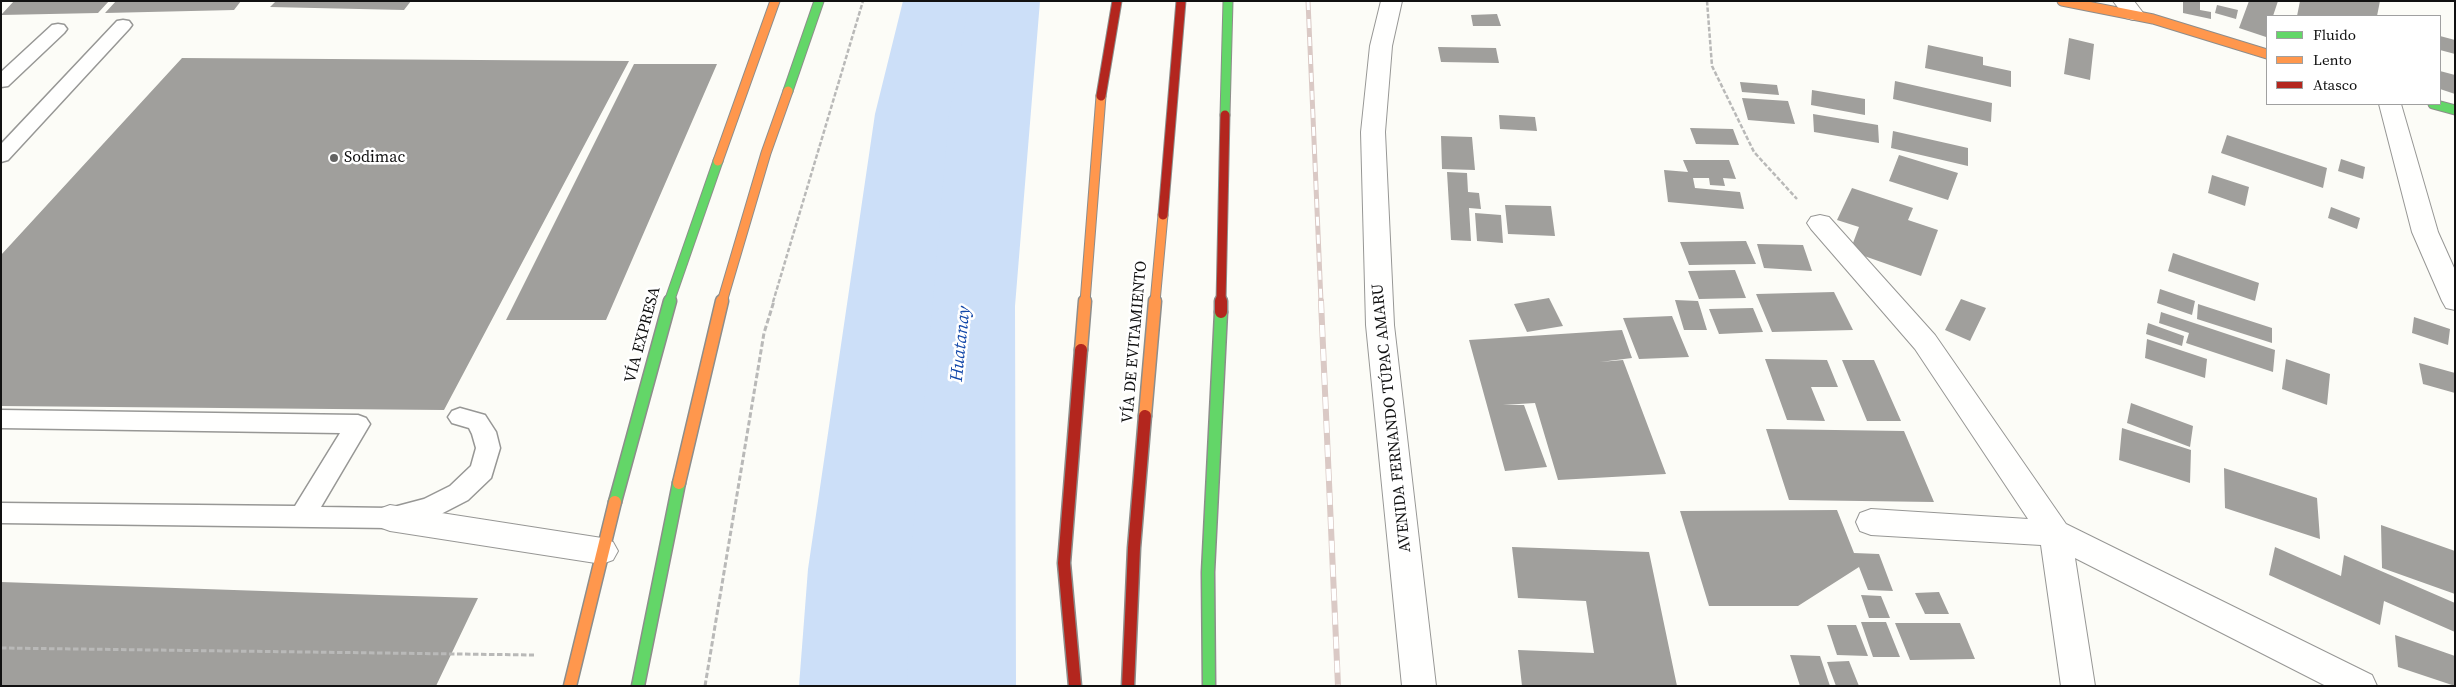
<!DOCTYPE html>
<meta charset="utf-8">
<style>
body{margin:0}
#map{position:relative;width:2456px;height:687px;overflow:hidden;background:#fcfcf7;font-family:"Source Serif 4",serif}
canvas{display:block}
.frame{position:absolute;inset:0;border:2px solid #111;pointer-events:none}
.legend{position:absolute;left:2266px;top:15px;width:175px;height:90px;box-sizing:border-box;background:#fff;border:1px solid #a0a0a0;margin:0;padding:6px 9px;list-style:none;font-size:15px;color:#111}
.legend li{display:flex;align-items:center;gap:10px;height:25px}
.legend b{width:25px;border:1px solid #a0a0a0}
</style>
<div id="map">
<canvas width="2456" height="687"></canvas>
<div class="frame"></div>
<ul class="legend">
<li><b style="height:6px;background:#63d668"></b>Fluido</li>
<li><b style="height:6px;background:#ff974d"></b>Lento</li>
<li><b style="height:6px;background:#b3261e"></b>Atasco</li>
</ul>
</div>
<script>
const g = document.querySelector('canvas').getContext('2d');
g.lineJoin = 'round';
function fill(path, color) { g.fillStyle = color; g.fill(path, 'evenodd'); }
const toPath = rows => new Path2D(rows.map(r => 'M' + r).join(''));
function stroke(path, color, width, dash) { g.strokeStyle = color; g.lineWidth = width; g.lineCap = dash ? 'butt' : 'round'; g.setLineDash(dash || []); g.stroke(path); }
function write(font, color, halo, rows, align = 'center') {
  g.font = font + ' "Source Serif 4",serif'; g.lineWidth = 5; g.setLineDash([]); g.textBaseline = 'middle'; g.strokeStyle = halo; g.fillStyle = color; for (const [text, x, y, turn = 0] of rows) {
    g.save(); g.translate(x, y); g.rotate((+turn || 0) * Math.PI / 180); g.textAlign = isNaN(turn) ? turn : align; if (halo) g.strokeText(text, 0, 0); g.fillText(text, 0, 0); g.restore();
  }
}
fill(toPath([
 [936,1,1040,1,1015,306,1016,686,853,686,859,569,912,114]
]), '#ccdff8');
fill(toPath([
 [903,1,969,1,949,114,910,569,907,686,799,686,808,569,875,114,903,1]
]), '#ccdff8');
fill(toPath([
 [14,1,109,1,98,13,1,15],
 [116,1,241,1,234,10,105,13],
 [276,1,411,1,404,10,270,7],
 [2183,1,2200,1,2200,10,2211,12,2211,19,2183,13],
 [2249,1,2278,1,2273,16,2267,16,2266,37,2239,28],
 [2300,1,2380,1,2377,16,2297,16],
 [2217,5,2238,10,2236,19,2215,13],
 [1497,14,1501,26,1473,26,1471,15],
 [2440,36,2455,40,2455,54,2440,50],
 [2069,38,2094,44,2090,80,2064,74],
 [1928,45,1983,57,1983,65,2011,71,2011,87,1925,68],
 [1438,47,1496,48,1499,63,1441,62],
 [182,58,629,61,444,410,1,406,1,255],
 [634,64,717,64,606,320,506,320],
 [2440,71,2455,75,2455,94,2440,89],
 [1895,81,1992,103,1991,122,1893,99],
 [1740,82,1777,85,1779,95,1742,92],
 [1812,90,1865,99,1865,115,1811,105],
 [1742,98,1788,101,1795,124,1748,120],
 [1813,114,1878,125,1879,143,1814,132],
 [1499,115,1535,117,1537,131,1500,129],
 [1690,128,1733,129,1739,145,1696,144],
 [1893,131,1968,148,1968,166,1891,148],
 [2227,135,2327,168,2323,188,2221,153],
 [1441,136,1472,137,1475,170,1442,169],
 [1899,155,1958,173,1948,200,1889,181],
 [2341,159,2365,167,2363,179,2338,171],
 [1683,160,1729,160,1736,179,1723,178,1725,186,1710,185,1709,178,1693,178,1695,188,1740,192,1744,209,1668,202,1664,170,1688,172],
 [1447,172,1467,173,1468,192,1479,193,1481,209,1469,208,1471,241,1451,240],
 [2212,175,2249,187,2245,206,2208,193],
 [1852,188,1913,208,1908,220,1938,230,1921,276,1850,251,1859,227,1837,220],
 [1505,205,1551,206,1555,236,1508,234],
 [2331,207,2360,218,2357,229,2328,218],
 [1475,213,1501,215,1503,243,1477,241],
 [1746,241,1756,264,1689,265,1680,242],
 [1757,244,1803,245,1812,271,1764,268],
 [2173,253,2259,283,2255,301,2168,271],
 [1735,270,1746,298,1699,299,1688,271],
 [2160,289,2195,301,2192,315,2157,303],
 [1834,292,1853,330,1772,332,1756,294],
 [1549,298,1563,326,1527,332,1514,304],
 [1961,299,1986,308,1970,341,1945,330],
 [1675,300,1698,301,1707,330,1684,330],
 [2198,304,2272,328,2272,343,2197,319],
 [1753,308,1763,332,1719,334,1709,309],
 [2161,312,2275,350,2273,372,2186,343,2189,333,2159,323],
 [1672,316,1689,357,1639,359,1623,318],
 [2414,317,2450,329,2448,345,2412,333],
 [2148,323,2184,336,2182,346,2146,334],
 [1622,330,1632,358,1600,362,1623,360,1666,474,1558,480,1535,403,1503,405,1524,405,1547,467,1505,471,1469,340],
 [2147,339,2207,359,2205,378,2145,358],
 [1765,359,1827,360,1838,387,1811,387,1825,421,1787,420],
 [2286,359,2330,374,2327,405,2282,389],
 [1842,360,1874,360,1901,421,1867,421],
 [2419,363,2455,373,2455,393,2423,384],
 [2131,403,2193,426,2190,447,2127,423],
 [2122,428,2191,450,2190,483,2119,460],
 [1766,429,1904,431,1934,502,1789,500],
 [2224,468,2317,498,2320,539,2225,508],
 [1837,510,1854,553,1879,554,1893,591,1868,590,1859,567,1798,606,1709,606,1680,511],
 [2381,525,2455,551,2455,594,2382,568],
 [1512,547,1649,552,1677,686,1522,686,1518,650,1594,653,1586,601,1518,598],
 [2275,547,2341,576,2344,555,2455,603,2455,632,2384,601,2380,625,2269,575],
 [1,582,379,595,478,598,436,686,1,686],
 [1939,592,1949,614,1925,614,1915,593],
 [1861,595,1881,596,1890,618,1869,618],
 [1861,622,1886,622,1900,657,1873,657],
 [1895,623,1960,623,1975,659,1910,660],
 [1827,625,1856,625,1868,656,1837,655],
 [2395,635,2455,656,2455,686,2398,667],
 [1790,655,1820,656,1830,686,1800,686],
 [1849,661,1859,686,1836,686,1827,662]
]), '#a09f9c');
const lane = toPath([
 [123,20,129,21,132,25,129,29,8,160,1,162,1,144,117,21,123,20],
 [58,24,64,25,67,29,64,33,8,86,1,87,1,72,52,25,58,24],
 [460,408,485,415,496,432,500,448,491,478,468,500,439,515,390,528,1,523,1,503,295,506,340,433,1,428,1,410,358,415,366,418,370,424,321,507,390,508,424,499,450,486,471,466,476,448,472,434,469,428,452,423,448,417,452,411,460,408]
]);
const street = toPath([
 [1381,1,1402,1,1392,46,1385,132,1394,325,1436,686,1402,686,1366,325,1361,132,1370,46,1381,1],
 [2113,1,2134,1,2144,14,2140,18,2133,20,2126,18,2113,1],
 [2379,104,2401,104,2438,232,2455,270,2455,310,2446,308,2442,301,2412,232,2379,104],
 [1820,215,1829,217,1935,335,2066,524,2372,675,2377,686,2326,686,2075,558,2095,686,2061,686,2041,545,1871,535,1860,531,1856,522,1860,513,1871,509,2028,519,1915,349,1811,229,1807,223,1811,217,1820,215],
 [390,505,602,538,613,542,618,551,613,560,602,564,390,531,379,527,375,518,379,509,390,505]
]);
const fastFar1 = toPath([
 [788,91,819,1],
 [2433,104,2455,110],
 [1225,115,1228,1],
 [669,302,718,161]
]);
const fast = toPath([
 [615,502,670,301],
 [638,686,679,483],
 [1209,686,1208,572,1221,312]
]);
const slowFar1 = toPath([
 [2062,1,2153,19,2267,54],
 [718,161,775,1],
 [722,302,766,153,788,91],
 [1085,302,1101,96],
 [1155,302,1163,215]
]);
const slow = toPath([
 [1081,350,1085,301],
 [1145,416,1155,301],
 [679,483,722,301],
 [570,686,615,502]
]);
const jamFar1 = toPath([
 [1101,96,1117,1],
 [1163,215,1181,1],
 [1221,302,1225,115]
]);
const jam = toPath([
 [1221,312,1221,301],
 [1075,686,1064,563,1081,350],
 [1128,686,1134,548,1145,416]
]);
stroke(lane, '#979795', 3);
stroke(street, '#979795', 2);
stroke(fastFar1, '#8d8d8b', 11);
stroke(fast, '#8d8d8b', 15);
stroke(slowFar1, '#8d8d8b', 11);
stroke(slow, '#8d8d8b', 15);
stroke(jamFar1, '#8d8d8b', 11);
stroke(jam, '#8d8d8b', 15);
stroke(toPath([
 [1707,1,1712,66,1754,152,1797,199],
 [773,302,863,1]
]), '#b9b9b8', 2.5, [4.5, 2]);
stroke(toPath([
 [1,648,534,655],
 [705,686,764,333,774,301]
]), '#b9b9b8', 3, [5.5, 2.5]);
fill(lane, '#fffffe');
fill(street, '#fffffe');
stroke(fastFar1, '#63d668', 9);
stroke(fast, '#63d668', 12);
stroke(slowFar1, '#ff974d', 9);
stroke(slow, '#ff974d', 12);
stroke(jamFar1, '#b3261e', 9);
stroke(jam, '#b3261e', 12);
const railFar1 = toPath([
 [1308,1,1321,302]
]);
const rail = toPath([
 [1321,301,1338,686]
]);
stroke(railFar1, '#dac9c5', 5);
stroke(rail, '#dac9c5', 6);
stroke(railFar1, '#fff', 3, [9]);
stroke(rail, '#fff', 4.5, [12]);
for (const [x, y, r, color] of [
 [334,158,5,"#636362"]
]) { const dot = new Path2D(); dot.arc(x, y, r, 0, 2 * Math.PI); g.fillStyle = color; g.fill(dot); stroke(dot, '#fff', 2); }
write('16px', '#111', '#fff', [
 ["Sodimac",344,158]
], 'left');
write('16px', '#111', '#fff', [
 ["VÍA EXPRESA",643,335,-75],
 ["VÍA DE EVITAMIENTO",1135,342,-85],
 ["AVENIDA FERNANDO TÚPAC AMARU",1392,418,-96]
]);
write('italic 18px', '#1348a9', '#fff', [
 ["Huatanay",961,344,-84]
]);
</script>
